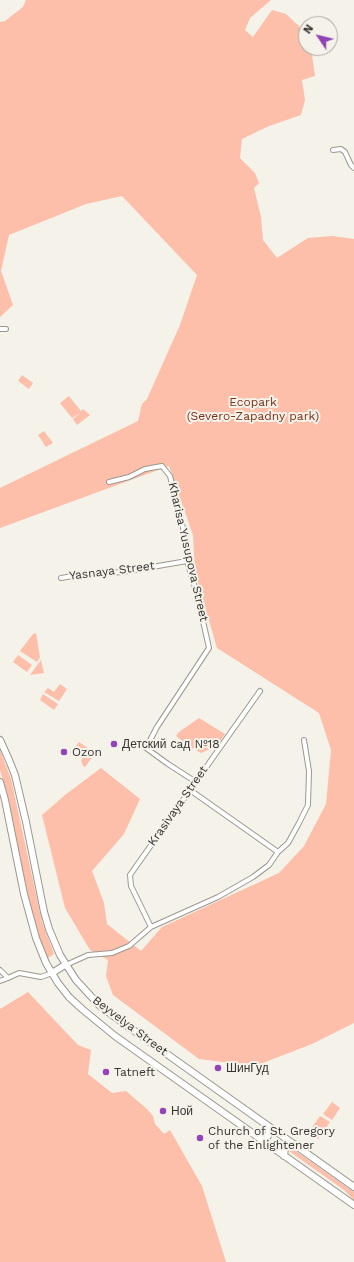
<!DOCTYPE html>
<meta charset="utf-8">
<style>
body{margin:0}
#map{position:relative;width:354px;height:1262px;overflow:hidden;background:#f5f2ea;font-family:"Work Sans",sans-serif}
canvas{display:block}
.north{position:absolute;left:298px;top:16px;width:40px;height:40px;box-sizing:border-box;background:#f5f2ea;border:1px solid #a9a6a0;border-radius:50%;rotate:305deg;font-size:11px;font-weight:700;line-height:16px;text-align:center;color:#363532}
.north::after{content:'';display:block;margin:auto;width:14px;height:18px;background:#9044b5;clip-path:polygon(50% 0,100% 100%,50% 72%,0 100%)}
</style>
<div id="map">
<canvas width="354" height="1262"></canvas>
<div class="north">N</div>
</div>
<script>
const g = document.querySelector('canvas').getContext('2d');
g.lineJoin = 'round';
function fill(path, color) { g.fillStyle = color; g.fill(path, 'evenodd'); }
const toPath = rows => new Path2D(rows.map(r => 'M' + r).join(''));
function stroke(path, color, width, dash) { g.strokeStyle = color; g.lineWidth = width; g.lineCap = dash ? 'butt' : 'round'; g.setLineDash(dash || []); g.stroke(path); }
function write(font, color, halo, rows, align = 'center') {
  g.font = font + ' "Work Sans",sans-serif'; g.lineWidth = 4; g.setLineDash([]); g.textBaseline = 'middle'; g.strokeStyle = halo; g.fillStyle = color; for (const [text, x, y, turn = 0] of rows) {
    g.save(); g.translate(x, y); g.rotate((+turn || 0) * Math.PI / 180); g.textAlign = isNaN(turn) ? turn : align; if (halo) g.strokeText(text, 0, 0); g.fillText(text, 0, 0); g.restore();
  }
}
fill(toPath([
 [26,0,271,0,250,18,245,30,253,37,272,10,286,14,302,29,306,31,306,48,311,48,315,76,302,80,305,100,301,115,269,126,242,139,240,158,255,173,259,183,254,188,261,217,263,240,277,258,308,238,332,236,354,239,354,1023,312,1044,255,1066,199,1059,113,995,106,976,108,960,90,950,65,908,42,815,65,795,101,768,140,799,124,834,92,871,104,903,107,924,141,951,162,927,279,873,304,846,326,804,331,750,319,713,217,648,195,572,193,535,169,466,0,528,0,488,138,421,142,404,147,399,180,325,197,275,122,196,86,204,9,235,1,271,13,305,0,317,0,22,5,21,23,7],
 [22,375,33,383,29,389,18,381],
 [69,396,81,411,83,409,90,415,77,425,73,419,80,413,72,418,60,403],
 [44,431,53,443,46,447,38,435],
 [36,633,40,657,37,662,20,651,33,634],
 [18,655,32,665,27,672,13,662],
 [41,660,44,673,30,675],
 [60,684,67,689,59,701,44,692,48,688,54,692],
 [43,694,58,704,54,710,40,700],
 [199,718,225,734,217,746,201,753,189,746,176,736,179,732],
 [79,742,95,753,85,767,83,766,81,760,84,757,83,752,75,747],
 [0,750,11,779,42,922,54,954,48,958,37,932,29,902,9,801,0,770],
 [28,992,78,1045,91,1050,88,1074,112,1093,126,1091,147,1109,153,1116,155,1124,164,1134,170,1130,202,1186,226,1262,0,1262,0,1009],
 [332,1102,340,1108,332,1120,323,1114],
 [320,1116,330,1122,318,1139,309,1132],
 [290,1147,354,1192,354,1200,344,1190,289,1151,289,1148]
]), '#fdbeaa');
const street = toPath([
 [333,150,341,149,345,152,351,165,354,168],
 [0,329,6,329],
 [109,482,129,477,145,469,162,466,170,476,188,548,187,561,197,594,209,648,157,727,146,748,168,764,196,782],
 [61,578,85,574,123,572,187,561],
 [190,790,278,852],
 [151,927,131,886,130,875,260,691],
 [66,965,88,955,112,953,129,946,151,927,218,897,253,877,269,865,278,852,288,843,299,823,308,805,309,771,304,740],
 [0,970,8,978,19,973,41,977,52,973],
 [0,981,8,978]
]);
const secondary = toPath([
 [0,740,9,760,15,775,26,822,44,912,49,929,60,955,76,980,99,1005,119,1020,354,1187],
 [0,782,5,800,24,894,36,938,46,963,58,983,69,997,82,1009,115,1036,354,1205],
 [52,973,65,965],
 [260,1138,268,1136,269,1132,268,1126],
 [284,1156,285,1148,289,1145,294,1144]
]);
stroke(street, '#9a9890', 6);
stroke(secondary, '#9a9890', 8);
stroke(street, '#fff', 4);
stroke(secondary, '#fff', 6);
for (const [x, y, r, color] of [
 [114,744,4,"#9044b5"],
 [64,752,4,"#9044b5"],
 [218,1068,4,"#9044b5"],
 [106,1072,4,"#9044b5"],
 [163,1111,4,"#9044b5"],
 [200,1138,4,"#9044b5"]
]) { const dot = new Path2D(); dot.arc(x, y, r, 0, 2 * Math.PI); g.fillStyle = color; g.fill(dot); stroke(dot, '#f5f2ea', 1.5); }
write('12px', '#7c3017', '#f5f2ea', [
 ["Ecopark",253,402],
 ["(Severo-Zapadny park)",253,416]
]);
write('12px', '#363532', '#f5f2ea', [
 ["Kharisa Yusupova Street",188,552,77],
 ["Yasnaya Street",112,571,-7],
 ["Krasivaya Street",178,806,-55],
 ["Beyvelya Street",130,1026,37]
]);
write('12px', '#363532', '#f5f2ea', [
 ["Детский сaд №18",122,744],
 ["Ozon",72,752],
 ["ШинГуд",226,1068],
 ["Tatneft",114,1072],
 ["Ной",171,1111],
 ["Church of St. Gregory",208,1131],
 ["of the Enlightener",208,1145]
], 'left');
</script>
